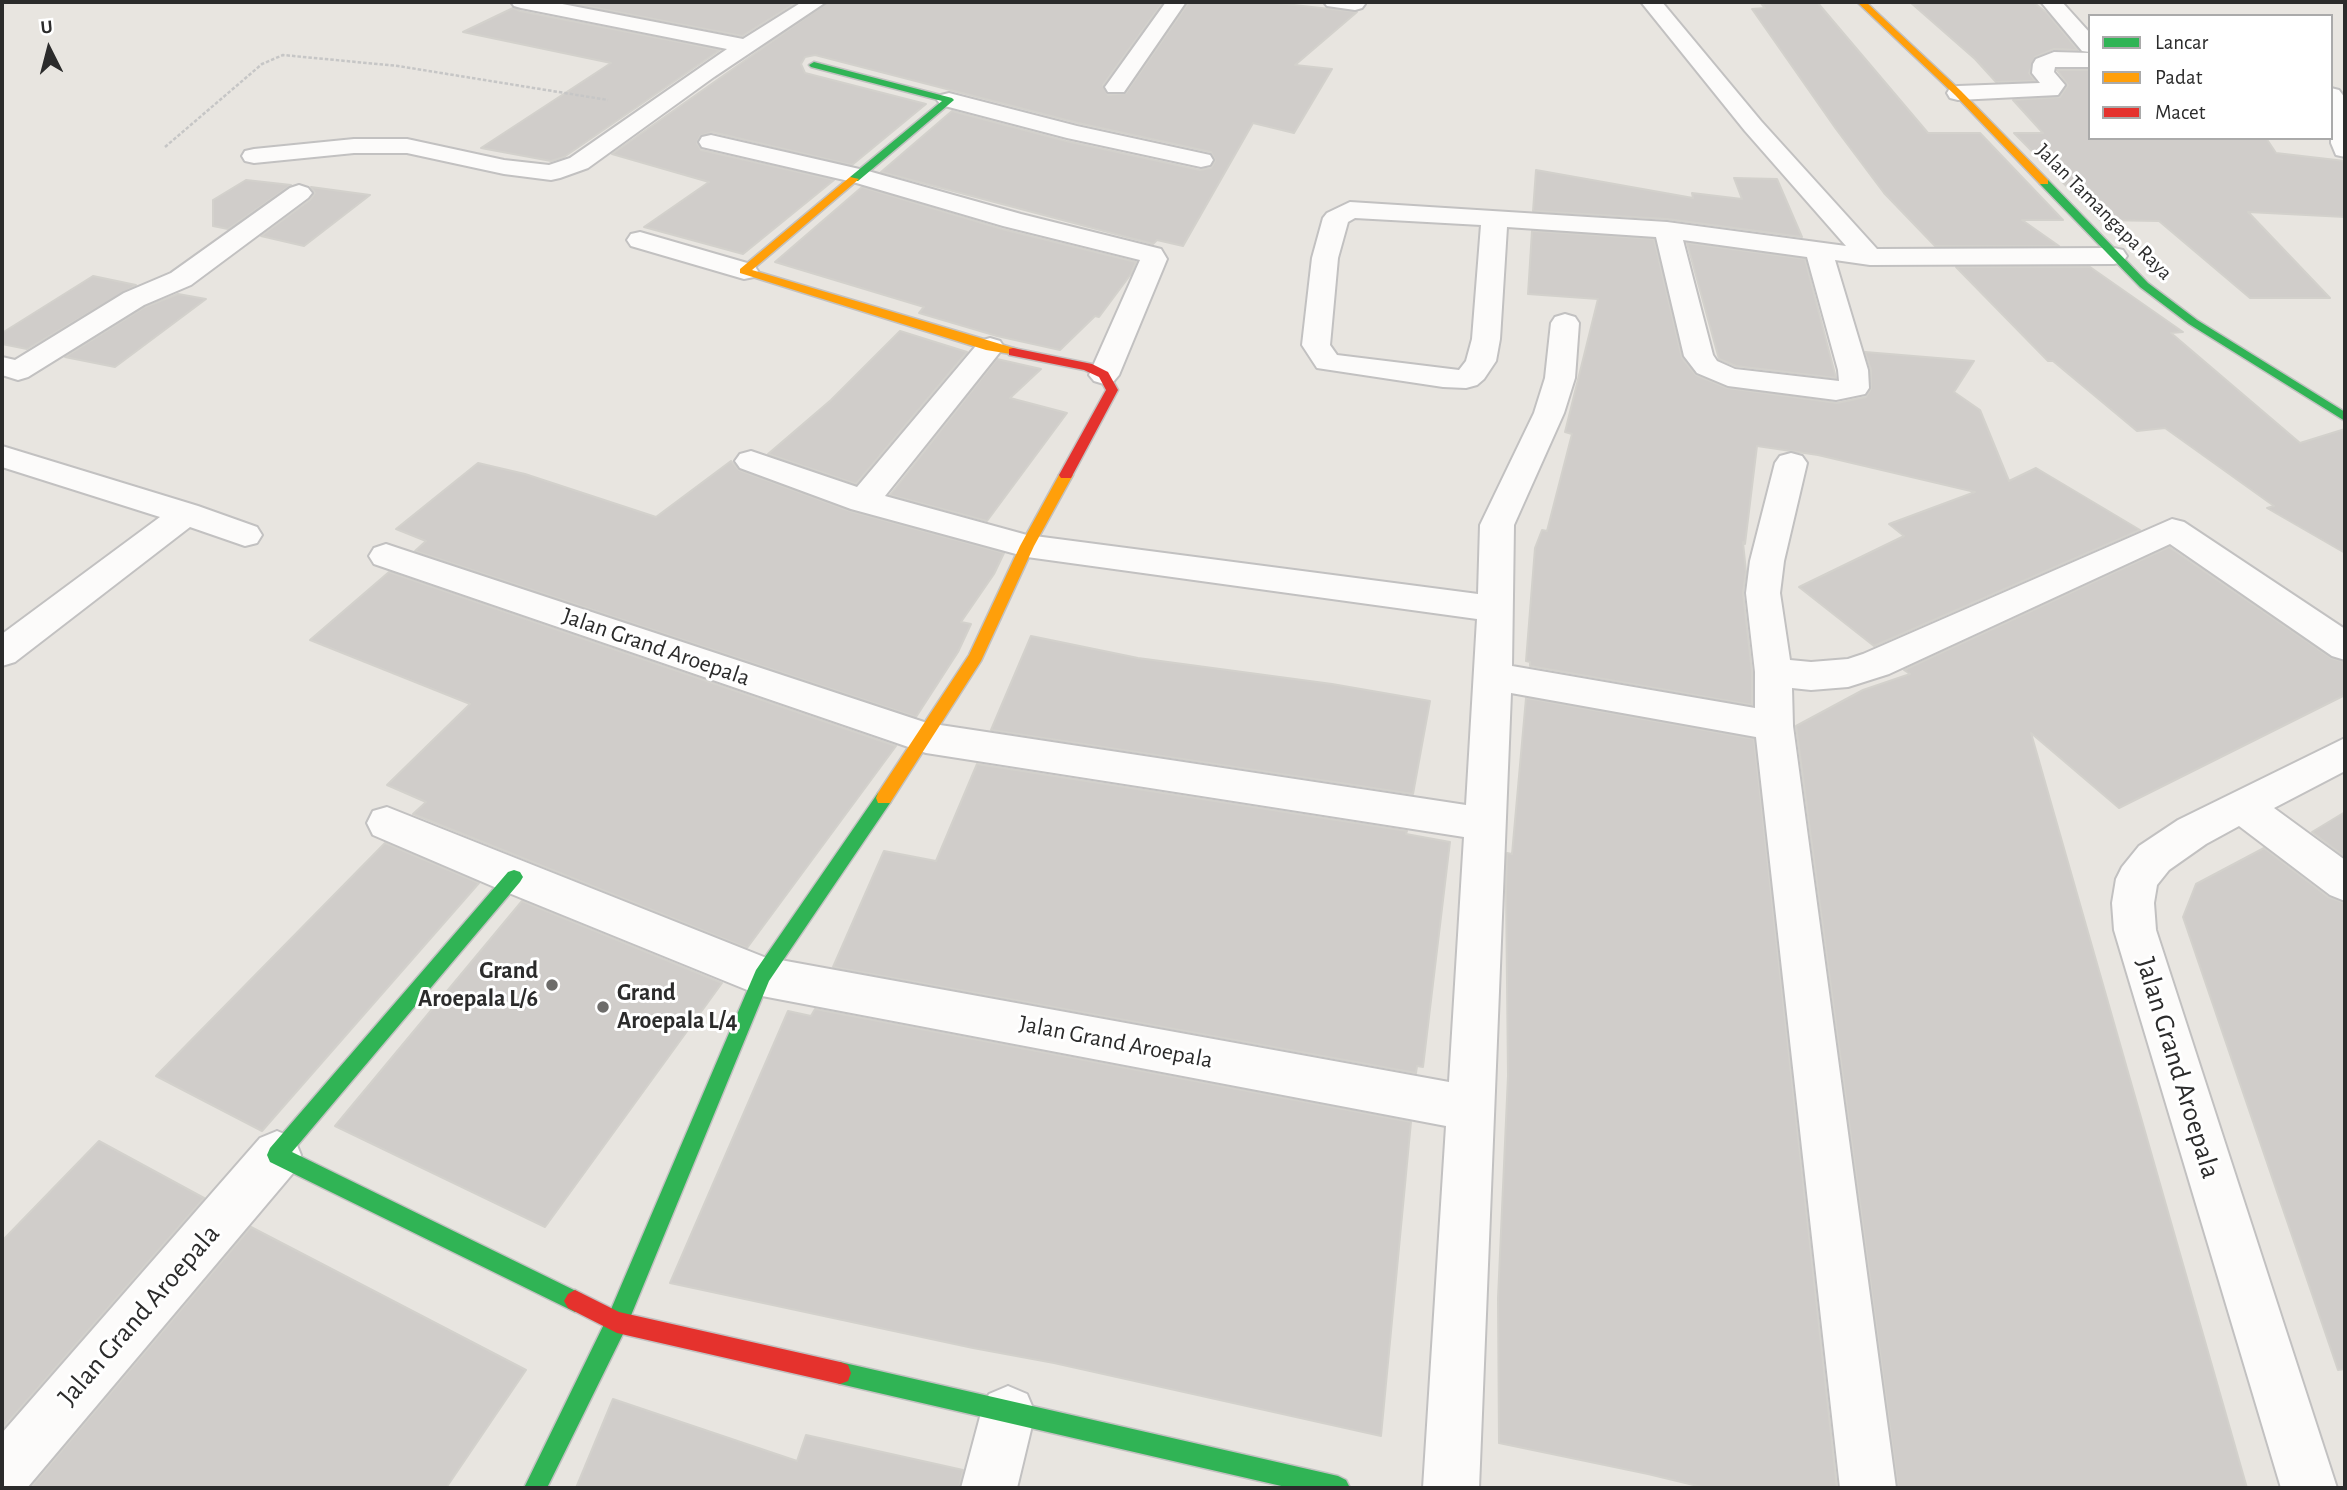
<!DOCTYPE html>
<style>
body{margin:0}
#map{position:relative;width:2347px;height:1490px;overflow:hidden;background:#e8e5e0;font-family:"Alegreya Sans",sans-serif}
canvas{display:block}
.frame{position:absolute;inset:0;border:4px solid #2b2b2b;pointer-events:none}
.legend{position:absolute;left:2088px;top:14px;width:245px;height:126px;box-sizing:border-box;background:#fff;border:2px solid #aaa;margin:0;padding:9px 12px;list-style:none;font-size:21px;color:#2b2b2b}
.legend li{display:flex;align-items:center;gap:14px;height:35px}
.legend b{width:35px;border:2px solid #aaa}
.north{position:absolute;left:14px;top:14px;width:70px;height:70px;-webkit-text-stroke:5px #fff;paint-order:stroke;rotate:354deg;font-size:19px;font-weight:700;line-height:28px;text-align:center;color:#2b2b2b}
.north::after{content:'';display:block;margin:auto;width:24px;height:32px;background:#2b2b2b;clip-path:polygon(50% 0,100% 100%,50% 72%,0 100%)}
</style>
<div id="map">
<canvas width="2347" height="1490"></canvas>
<div class="frame"></div>
<ul class="legend">
<li><b style="height:9px;background:#30b455"></b>Lancar</li>
<li><b style="height:9px;background:#ff9f0a"></b>Padat</li>
<li><b style="height:9px;background:#e5322d"></b>Macet</li>
</ul>
<div class="north">U</div>
</div>
<script>
const g = document.querySelector('canvas').getContext('2d');
g.lineJoin = 'round';
function fill(path, color) { g.fillStyle = color; g.fill(path, 'evenodd'); }
const toPath = rows => new Path2D(rows.map(r => 'M' + r).join(''));
function stroke(path, color, width, dash) { g.strokeStyle = color; g.lineWidth = width; g.lineCap = dash ? 'butt' : 'round'; g.setLineDash(dash || []); g.stroke(path); }
function write(font, color, halo, rows, align = 'center') {
  g.font = font + ' "Alegreya Sans",sans-serif'; g.lineWidth = 6; g.setLineDash([]); g.textBaseline = 'middle'; g.strokeStyle = halo; g.fillStyle = color; for (const [text, x, y, turn = 0] of rows) {
    g.save(); g.translate(x, y); g.rotate((+turn || 0) * Math.PI / 180); g.textAlign = isNaN(turn) ? turn : align; if (halo) g.strokeText(text, 0, 0); g.fillText(text, 0, 0); g.restore();
  }
}
const building = toPath([
 [565,2,797,2,742,36,565,2],
 [828,2,1163,2,1103,85,1108,95,1126,93,1189,2,1267,2,1357,12,1295,65,1332,69,1294,133,1253,123,1183,246,1157,240,1153,244,881,172,952,111,1066,141,1200,170,1211,168,1215,161,1211,152,1078,123,815,55,805,57,801,64,805,73,926,104,852,165,712,132,700,136,697,143,701,150,834,180,743,254,644,227,709,182,612,154,828,2],
 [1760,2,1817,2,1928,133,1980,133,2063,220,2022,220,2059,246,1935,246,1884,193,1836,129,1752,9,1765,8,1760,2],
 [1910,2,2033,2,2047,13,2078,50,2054,49,2035,57,2029,73,2035,81,1996,82,1975,59,1910,2],
 [513,8,520,11,720,50,564,157,551,161,481,148,611,63,463,32,513,8],
 [2057,70,2090,70,2090,138,2266,138,2276,153,2345,161,2345,217,2248,212,2330,298,2250,298,2159,221,2100,220,2014,133,2043,133,2013,100,2060,97,2068,85,2057,70],
 [1536,170,1693,198,1692,193,1742,199,1734,178,1777,179,1802,237,1667,219,1533,211,1536,170],
 [246,180,291,185,228,229,213,226,213,200,246,180],
 [311,187,370,195,304,246,261,236,310,200,315,193,311,187],
 [862,187,1002,229,1136,262,1131,274,1099,317,1095,316,1060,350,997,336,919,313,924,307,775,262,862,187],
 [1532,231,1654,239,1682,358,1696,375,1727,388,1837,403,1866,397,1871,389,1871,370,1865,352,1974,361,1954,392,1980,410,2009,481,2036,468,2140,530,1874,646,1799,587,1904,536,1889,524,1975,492,1818,455,1757,446,1745,544,1743,542,1746,572,1743,593,1752,672,1752,705,1530,666,1530,662,1526,661,1535,548,1542,530,1547,531,1572,434,1565,432,1598,299,1528,294,1532,231],
 [1687,243,1805,259,1836,378,1736,366,1719,359,1687,243],
 [1956,267,2090,267,2183,332,2171,333,2300,443,2345,429,2345,553,2267,508,2274,506,2165,428,2137,431,2053,361,2048,361,1956,267],
 [93,276,136,285,27,349,2,344,2,333,93,276],
 [178,294,206,299,115,367,65,357,145,307,178,294],
 [900,331,967,352,856,484,768,454,831,400,900,331],
 [997,359,1041,369,1010,398,1067,413,987,521,890,495,997,359],
 [731,461,739,470,850,511,1004,553,994,574,961,622,971,624,958,652,916,717,415,551,426,541,396,529,478,463,525,474,656,517,731,461],
 [2169,547,2331,658,2345,662,2345,695,2119,808,2031,733,2247,1488,1898,1488,1796,726,1863,690,1910,674,1904,670,2169,547],
 [389,572,896,746,747,948,413,814,426,802,387,785,470,704,310,640,389,572],
 [1031,636,1138,658,1332,684,1430,701,1413,794,991,730,1031,636],
 [1526,698,1754,739,1837,1488,1706,1488,1648,1474,1499,1443,1498,1298,1508,1076,1506,888,1507,853,1512,854,1526,698],
 [977,764,1407,831,1406,834,1450,842,1423,1067,1417,1066,1416,1073,833,967,884,851,936,861,977,764],
 [2345,812,2345,857,2312,832,2345,812],
 [385,843,479,883,262,1131,156,1076,385,843],
 [2264,848,2328,897,2345,903,2345,1369,2338,1370,2183,917,2196,884,2264,848],
 [522,901,722,983,545,1227,335,1126,522,901],
 [815,1009,1411,1122,1381,1436,1054,1363,973,1348,670,1283,788,1011,811,1016,815,1009],
 [99,1141,204,1198,2,1429,2,1241,99,1141],
 [251,1227,526,1370,446,1488,30,1488,251,1227],
 [613,1399,797,1461,806,1435,963,1470,959,1488,576,1488,613,1399]
]);
fill(building, '#d0cdca');
stroke(building, '#d3d1cc', 2);
const street = toPath([
 [511,2,552,2,743,39,802,2,826,2,714,77,588,168,560,178,551,180,504,174,407,153,354,153,254,163,245,161,242,156,245,151,254,149,354,139,407,139,504,160,549,165,570,158,727,49,521,8,514,6,511,2],
 [1166,2,1186,2,1124,92,1108,92,1105,87,1166,2],
 [1324,2,1364,2,1365,4,1362,8,1355,10,1327,6,1324,2],
 [1641,2,1662,2,1761,121,1877,249,2114,248,2123,250,2127,256,2123,262,2114,264,1870,265,1835,260,1868,370,1869,388,1865,394,1836,400,1728,386,1697,373,1684,356,1656,237,1507,227,1500,339,1496,361,1484,379,1477,385,1466,388,1443,387,1317,368,1302,345,1312,258,1323,218,1327,213,1350,202,1667,222,1846,246,1745,131,1641,2],
 [1355,218,1481,225,1472,339,1466,361,1459,370,1337,355,1330,345,1338,258,1348,222,1355,218],
 [1683,240,1807,257,1838,370,1839,381,1735,369,1717,361,1713,355,1683,240],
 [2041,2,2062,2,2090,33,2090,52,2082,51,2041,2],
 [2054,52,2090,53,2090,67,2055,67,2054,72,2065,85,2058,95,1958,100,1950,98,1947,93,1950,88,1958,86,2040,83,2032,73,2033,64,2036,59,2054,52],
 [2331,88,2339,90,2345,98,2345,157,2336,155,2331,143,2331,88],
 [949,93,1077,126,1210,155,1213,160,1210,165,1201,167,1067,138,941,105,937,100,941,95,949,93],
 [711,135,868,171,1021,214,1161,249,1167,259,1119,375,1114,381,1104,384,1094,381,1089,375,1140,260,1003,226,853,182,702,147,699,142,702,137,711,135],
 [299,185,308,188,312,193,308,198,191,285,144,305,28,377,18,380,2,375,2,357,15,360,124,293,171,273,290,188,299,185],
 [640,232,754,265,758,271,754,277,744,279,631,246,627,240,631,234,640,232],
 [1565,314,1575,317,1579,323,1575,378,1564,413,1514,525,1512,666,1755,708,1755,672,1746,593,1750,561,1775,463,1780,456,1791,453,1802,456,1807,463,1784,561,1780,593,1790,660,1811,662,1848,659,1863,654,2172,519,2184,522,2345,629,2345,660,2332,656,2170,544,1889,674,1848,687,1811,690,1792,688,1793,726,1896,1488,1840,1488,1756,737,1511,693,1479,1488,1423,1488,1446,1126,762,996,499,889,373,835,367,823,373,811,387,807,764,957,1449,1082,1464,837,926,753,374,564,369,556,374,548,386,544,398,548,927,723,1466,805,1477,619,1027,557,851,509,740,468,735,461,740,454,751,451,857,487,980,341,990,338,1000,341,1004,347,885,496,1027,535,1478,594,1480,525,1534,413,1545,378,1551,323,1555,317,1565,314],
 [2,446,198,506,257,527,262,535,257,543,245,546,190,527,15,662,2,666,2,634,160,517,2,467,2,446],
 [2345,738,2345,771,2274,808,2345,860,2345,901,2330,895,2239,826,2206,844,2169,870,2157,885,2154,903,2156,930,2337,1488,2281,1488,2114,930,2112,903,2116,879,2122,867,2139,846,2178,820,2345,738],
 [277,1131,294,1138,301,1155,294,1172,27,1488,2,1488,2,1433,260,1138,277,1131],
 [1008,1386,1027,1394,1035,1413,1017,1488,961,1488,981,1413,989,1394,1008,1386]
]);
const fast = toPath([
 [814,62,952,98,954,100,858,181,850,181,850,177,942,101,811,67,809,65,814,62],
 [2040,180,2048,180,2148,283,2197,320,2345,412,2345,421,2189,324,2140,287,2040,184,2040,180],
 [884,791,890,793,892,798,890,803,769,981,625,1330,547,1488,524,1488,609,1314,756,970,878,793,884,791],
 [514,870,520,872,523,877,520,882,292,1152,582,1294,586,1301,582,1308,575,1312,270,1162,267,1155,270,1148,508,872,514,870],
 [840,1362,1338,1476,1346,1480,1350,1488,1290,1488,840,1384,832,1381,829,1373,832,1365,840,1362]
]);
const slow = toPath([
 [1857,2,1866,2,1961,91,2048,180,2048,184,2040,184,1955,95,1857,2],
 [850,177,859,179,752,270,1017,349,1017,355,986,350,740,273,740,269,850,177],
 [1066,471,1073,475,1034,546,981,661,890,803,878,803,876,798,878,793,969,655,1020,546,1059,475,1066,471]
]);
const jam = toPath([
 [1013,348,1092,364,1108,372,1118,390,1071,478,1061,478,1059,475,1106,390,1099,377,1084,370,1009,355,1009,349,1013,348],
 [575,1290,619,1312,840,1362,848,1365,851,1373,848,1381,840,1384,617,1333,568,1308,564,1301,568,1294,575,1290]
]);
stroke(street, '#c2c1c1', 4);
stroke(fast, '#c2c1c1', 3);
stroke(slow, '#c2c1c1', 3);
stroke(jam, '#c2c1c1', 3);
stroke(toPath([
 [165,147,262,64,283,55,398,66,608,100]
]), '#c6c6c6', 2.5, [3.5, 2]);
fill(street, '#fcfbfa');
fill(fast, '#30b455');
fill(slow, '#ff9f0a');
fill(jam, '#e5322d');
for (const [x, y, r, color] of [
 [552,985,7,"#6d6c6a"],
 [603,1007,7,"#6d6c6a"]
]) { const dot = new Path2D(); dot.arc(x, y, r, 0, 2 * Math.PI); g.fillStyle = color; g.fill(dot); stroke(dot, '#fff', 2.5); }
write('21px', '#2b2b2b', '#fff', [
 ["Jalan Tamangapa Raya",2104,212,45]
]);
write('24px', '#2b2b2b', '#fff', [
 ["Jalan Grand Aroepala",656,647,19],
 ["Jalan Grand Aroepala",1116,1042,11]
]);
write('bold 24px', '#2b2b2b', '#fff', [
 ["Grand",538,971],
 ["Aroepala L/6",538,999],
 ["Grand",617,993,"left"],
 ["Aroepala L/4",617,1021,"left"]
], 'right');
write('28px', '#2b2b2b', '#fff', [
 ["Jalan Grand Aroepala",2178,1068,73],
 ["Jalan Grand Aroepala",139,1315,-49]
]);
</script>
